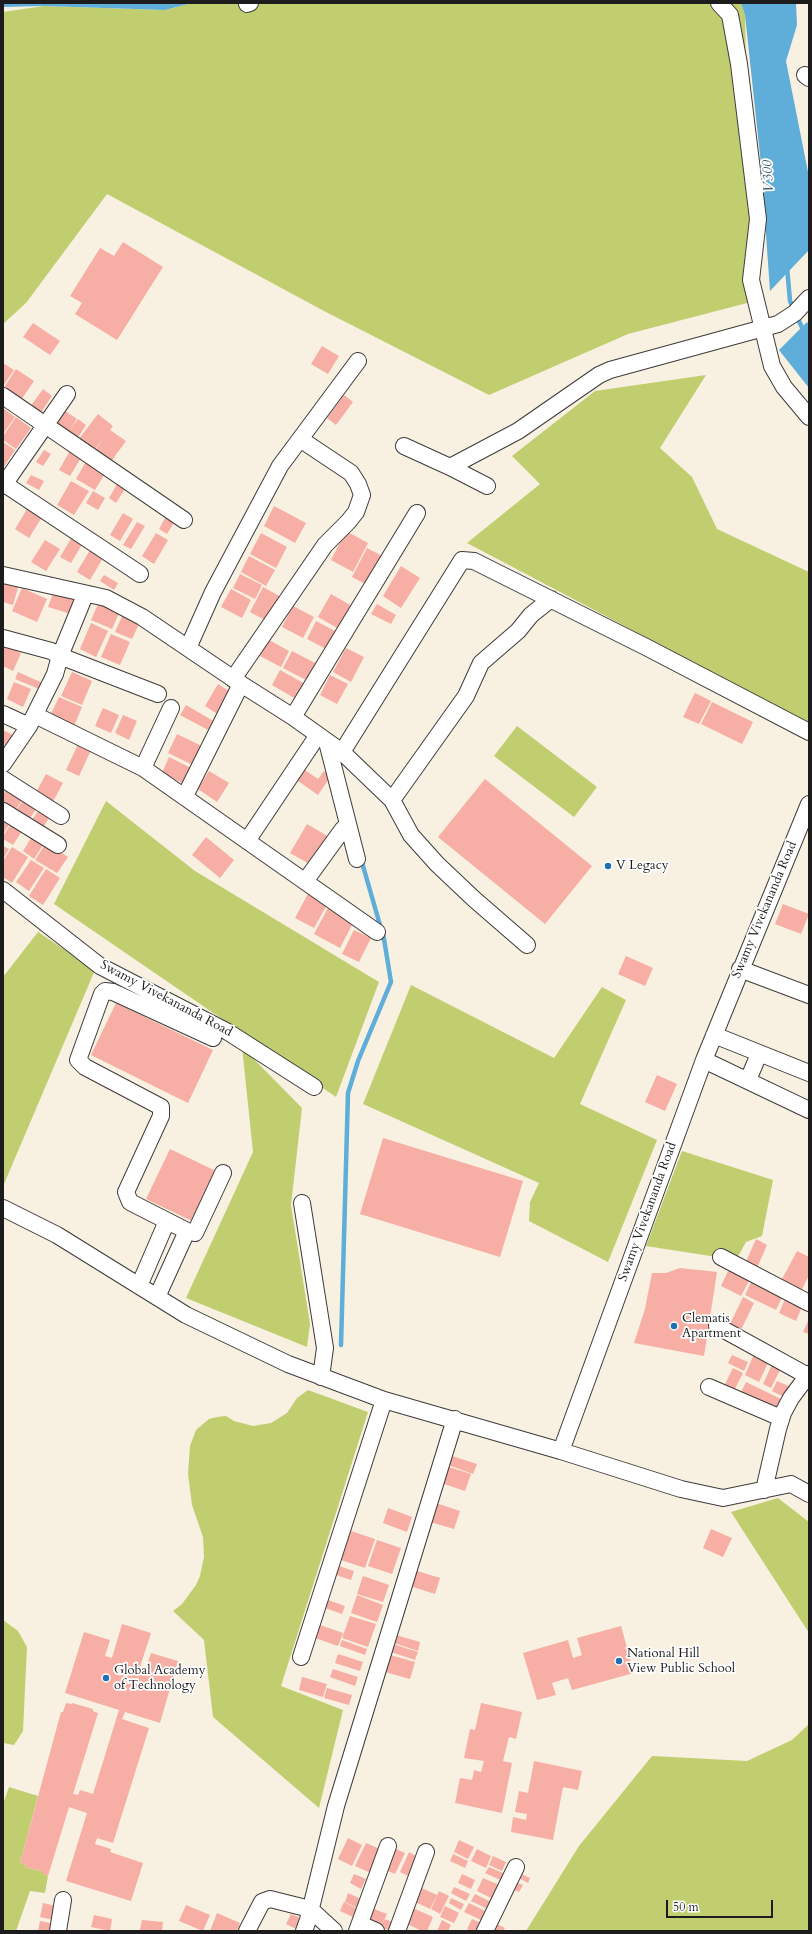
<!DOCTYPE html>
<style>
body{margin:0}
#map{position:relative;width:812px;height:1934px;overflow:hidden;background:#f8f0e1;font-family:Cardo,serif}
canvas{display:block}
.frame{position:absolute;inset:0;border:4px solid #1c1c1c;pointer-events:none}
.scale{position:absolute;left:666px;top:1900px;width:107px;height:18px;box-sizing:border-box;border:2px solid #1c1c1c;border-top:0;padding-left:5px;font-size:12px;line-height:14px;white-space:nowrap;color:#1c1c1c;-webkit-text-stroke:3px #fff;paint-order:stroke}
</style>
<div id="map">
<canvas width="812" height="1934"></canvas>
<div class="frame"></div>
<div class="scale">50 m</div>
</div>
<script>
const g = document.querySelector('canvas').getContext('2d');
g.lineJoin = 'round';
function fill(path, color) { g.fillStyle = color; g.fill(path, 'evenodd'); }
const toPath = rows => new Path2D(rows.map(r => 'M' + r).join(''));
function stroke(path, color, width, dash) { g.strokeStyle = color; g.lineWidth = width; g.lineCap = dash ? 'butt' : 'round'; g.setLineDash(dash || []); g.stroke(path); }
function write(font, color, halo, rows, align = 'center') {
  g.font = font + ' Cardo,serif'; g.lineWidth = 3.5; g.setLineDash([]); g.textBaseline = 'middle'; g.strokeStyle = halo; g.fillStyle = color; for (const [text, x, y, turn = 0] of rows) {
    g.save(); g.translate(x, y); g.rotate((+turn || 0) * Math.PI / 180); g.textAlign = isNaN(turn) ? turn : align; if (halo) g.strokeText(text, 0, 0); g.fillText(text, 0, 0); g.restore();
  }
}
fill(toPath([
 [192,3,741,3,745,15,751,302,628,334,489,395,324,311,107,194,26,303,3,324,3,12,44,6,165,10],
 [706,375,660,448,692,477,717,529,809,572,809,723,467,543,540,484,512,456,595,391],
 [517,726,597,787,574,817,494,756],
 [106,801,195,871,379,982,336,1097,54,904],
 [38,932,95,970,4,1184,3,977],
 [411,985,554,1058,602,987,626,1000,580,1104,657,1140,608,1262,529,1221,530,1202,539,1183,363,1104],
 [242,1047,302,1108,291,1205,310,1324,307,1347,186,1298,253,1152],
 [682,1151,773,1180,762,1236,746,1242,736,1260,646,1246],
 [308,1390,368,1412,281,1686,343,1710,319,1808,213,1717,204,1640,173,1611,182,1604,196,1585,200,1576,204,1557,203,1537,192,1505,188,1474,190,1446,196,1430,209,1419,217,1417,226,1416,234,1421,253,1426,271,1423,287,1413,297,1398],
 [778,1498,809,1522,809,1633,731,1512],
 [3,1620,18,1631,27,1647,23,1731,14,1745,3,1743],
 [809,1724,809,1931,526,1931,579,1846,652,1756,747,1761,792,1740],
 [9,1787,38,1796,20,1863,26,1865,25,1867,44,1872,44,1874,48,1876,45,1893,30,1891,16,1931,3,1931,3,1804]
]), '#c1ce70');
fill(toPath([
 [3,3,192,3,165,10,44,6,3,7],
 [741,3,796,3,797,25,786,61,809,177,809,250,770,291,761,164,745,15],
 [807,322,809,325,809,388,779,350]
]), '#5fadd9');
stroke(toPath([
 [787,267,790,301,809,343],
 [341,1345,348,1093,358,1061,391,982,384,939,361,859]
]), '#5fadd9', 4.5);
fill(toPath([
 [123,242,163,267,117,340,75,314,82,303,70,296,100,248,114,256],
 [33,323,60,341,50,355,23,337],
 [322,346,339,356,328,374,311,364],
 [3,363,14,370,3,386],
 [16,369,34,381,21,400,3,389],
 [43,389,52,396,40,414,30,407],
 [344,395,353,402,336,425,327,418],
 [3,408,15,417,3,434],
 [64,410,77,419,67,435,53,425],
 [98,414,113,426,110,430,126,441,110,463,94,452,104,438,93,452,78,440],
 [16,417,31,428,16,449,3,440,3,436],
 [78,419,86,425,77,439,68,433],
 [3,442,15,450,3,468],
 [71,449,82,456,70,476,59,470],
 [44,450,51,454,43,466,36,462],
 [88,458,107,470,95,490,76,479],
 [31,475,44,481,39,490,26,483],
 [120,479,128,484,116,503,109,498],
 [71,481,89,491,74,515,57,505],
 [93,491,105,498,98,510,86,503],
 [274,506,306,523,295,543,264,526],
 [27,509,42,517,29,538,15,529],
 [169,511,178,516,167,534,159,529],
 [123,513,133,519,120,541,110,535],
 [137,522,145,526,131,549,123,545],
 [346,531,368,543,353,572,331,560],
 [156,533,168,540,154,564,142,556],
 [261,533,287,547,276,568,250,554],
 [72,537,83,543,71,563,60,557],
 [45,540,60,549,46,571,31,562],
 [367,548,386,558,371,587,352,577],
 [90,550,103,558,90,580,77,572],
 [249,556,275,570,266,586,241,572],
 [401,566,420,578,401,608,383,596],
 [240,574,262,585,255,599,233,588],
 [104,575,118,583,114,590,100,581],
 [3,579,19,584,13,605,3,602],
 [263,587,281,597,267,621,250,612],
 [22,588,47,599,37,622,12,611],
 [231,589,251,600,242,618,221,607],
 [54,591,79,599,74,615,48,607],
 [331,594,352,606,339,629,318,617],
 [99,602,120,611,112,629,91,620],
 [377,604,396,615,391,624,371,614],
 [293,606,314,617,303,638,282,627],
 [123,614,140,622,132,639,115,632],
 [316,621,337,632,328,650,307,639],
 [91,623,108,631,96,657,80,649],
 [111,634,130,642,120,665,101,657],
 [269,640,289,651,281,667,260,656],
 [4,645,21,653,13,671,3,666],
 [346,648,364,657,351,682,333,672],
 [292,651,317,664,308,681,283,668],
 [280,670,305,684,296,699,272,685],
 [18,672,47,685,44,691,15,679],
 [72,672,92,681,82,705,61,696],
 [330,675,348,684,337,704,320,695],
 [14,682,31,689,23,707,7,699],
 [218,684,232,693,219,715,205,706],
 [695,693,711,701,699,724,683,717],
 [59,697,82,707,74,726,50,716],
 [712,702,753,722,742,744,701,724],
 [186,705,215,722,210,731,180,715],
 [103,708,119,715,111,733,95,726],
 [123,715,137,721,129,740,115,733],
 [3,730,13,735,8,746,3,744],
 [177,734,206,748,197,767,168,753],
 [79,742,92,748,79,776,66,770],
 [169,757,195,770,187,785,162,773],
 [299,766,318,779,324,771,331,776,318,795,291,776],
 [209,771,229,783,217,802,198,789],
 [46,774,63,783,51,805,34,796],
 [485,779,592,866,545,924,438,837],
 [6,789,22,800,13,814,3,807,3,795],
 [23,800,36,809,27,823,14,814],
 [38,811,49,818,41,831,30,823],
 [3,814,12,820,3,834],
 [14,819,25,826,13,845,3,839,3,836],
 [307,824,329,837,313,866,290,853],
 [33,835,45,842,34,859,23,851],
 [206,837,234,860,220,878,192,855],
 [46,843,68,857,57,873,35,860],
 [3,846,9,849,3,859],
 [12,847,28,857,12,883,3,877,3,861],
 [31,860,44,868,29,891,16,882],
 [46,869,60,878,43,905,29,896],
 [310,890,329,901,314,928,295,918],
 [783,904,809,914,801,934,775,924],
 [328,908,354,921,340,948,314,934],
 [354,930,371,938,359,962,342,954],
 [626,956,653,968,645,986,618,974],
 [116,1003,213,1050,188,1103,91,1055],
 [657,1075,677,1084,665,1111,645,1102],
 [383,1138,523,1181,500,1257,360,1214],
 [170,1149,218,1172,194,1222,146,1199],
 [756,1239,767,1245,756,1270,745,1264],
 [797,1251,809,1257,809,1275,801,1291,781,1281],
 [680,1268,717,1272,704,1356,634,1343,645,1309,652,1273,666,1273],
 [729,1269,750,1279,741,1296,721,1286],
 [752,1280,783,1295,776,1310,745,1295],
 [743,1297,754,1303,741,1330,730,1324],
 [785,1299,802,1307,796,1321,779,1313],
 [809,1319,809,1334,803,1332],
 [755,1352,770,1359,759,1382,745,1375],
 [732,1355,748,1362,744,1371,728,1363],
 [774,1360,783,1364,771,1388,763,1384],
 [733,1368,743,1373,734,1391,724,1386],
 [777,1381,791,1387,786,1398,772,1391],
 [746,1382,781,1399,773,1413,739,1396],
 [452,1456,477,1464,473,1474,448,1465],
 [449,1467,471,1474,465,1491,444,1484],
 [436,1503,460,1511,454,1529,430,1522],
 [388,1508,412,1517,407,1532,383,1523],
 [711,1529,732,1538,723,1557,703,1548],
 [351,1531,375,1539,365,1568,341,1560],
 [377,1540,401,1548,392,1574,368,1566],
 [339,1566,354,1571,351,1580,336,1575],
 [414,1570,440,1578,435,1594,410,1586],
 [363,1576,389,1585,383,1602,357,1594],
 [357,1595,383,1605,377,1622,351,1613],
 [328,1600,345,1606,342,1614,325,1608],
 [350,1616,376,1624,368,1647,342,1638],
 [122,1624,151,1633,140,1667,146,1668,151,1653,178,1661,160,1723,125,1712,122,1719,149,1728,113,1843,97,1838,95,1844,111,1849,110,1852,143,1863,131,1901,66,1881,87,1813,69,1807,48,1876,43,1874,44,1872,25,1867,26,1865,20,1863,61,1712,63,1712,66,1703,72,1704,72,1703,93,1709,93,1711,98,1713,73,1794,78,1795,80,1790,93,1794,119,1710,65,1693,84,1632,110,1640,105,1656,112,1658],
 [320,1625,343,1633,338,1646,315,1638],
 [621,1626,634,1673,572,1690,568,1678,552,1683,556,1695,537,1700,523,1653,568,1640,573,1658,582,1655,577,1638],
 [396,1635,420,1642,418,1651,394,1643],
 [342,1640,367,1649,365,1655,340,1646],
 [393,1644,418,1652,415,1660,391,1652],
 [338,1654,363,1662,360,1671,335,1663],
 [390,1655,415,1662,410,1679,385,1672],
 [333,1669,358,1677,355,1686,330,1677],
 [302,1677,327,1684,323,1697,299,1690],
 [327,1688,352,1695,349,1705,324,1698],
 [481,1703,522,1712,516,1739,509,1737,503,1761,512,1763,502,1813,455,1803,460,1778,472,1780,474,1770,481,1772,484,1761,464,1758,470,1729,475,1730],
 [534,1761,582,1771,578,1790,563,1787,553,1840,511,1832,513,1817,526,1820,527,1814,515,1812,519,1791,528,1793],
 [348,1838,362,1845,352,1866,338,1859],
 [459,1840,474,1847,468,1859,454,1852],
 [366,1843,382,1850,371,1873,355,1866],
 [396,1849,405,1853,395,1874,386,1870],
 [477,1849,491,1856,486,1868,471,1861],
 [409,1852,421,1859,412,1878,400,1872],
 [453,1854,468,1861,465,1868,450,1861],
 [493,1856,506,1862,502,1871,489,1865],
 [489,1867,510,1876,507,1883,485,1873],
 [517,1872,530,1878,528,1883,515,1876],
 [354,1874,366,1879,361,1889,350,1883],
 [462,1874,475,1880,471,1889,458,1883],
 [483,1878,504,1887,497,1901,477,1891],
 [511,1880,523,1885,519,1892,508,1887],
 [417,1886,437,1895,430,1909,411,1900],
 [454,1887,470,1894,466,1901,451,1893],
 [439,1891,449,1896,440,1914,431,1909],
 [348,1893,361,1899,357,1908,345,1902],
 [475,1894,493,1903,490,1910,471,1901],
 [451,1898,464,1904,461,1910,449,1903],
 [344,1902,357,1909,353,1917,340,1911],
 [43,1903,61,1907,58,1921,40,1917],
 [469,1903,487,1912,483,1921,464,1912],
 [186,1905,210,1915,203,1931,179,1921],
 [445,1906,459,1913,454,1923,440,1917],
 [413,1908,433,1917,427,1931,422,1931,405,1923],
 [374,1909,387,1914,382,1924,385,1919,396,1924,391,1931,368,1923],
 [217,1913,240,1923,237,1931,210,1931],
 [291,1914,303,1919,298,1930,286,1924],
 [94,1915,112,1919,110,1931,91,1927],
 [472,1919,485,1925,482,1931,471,1931,467,1929],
 [142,1920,163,1922,162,1931,140,1930],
 [442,1920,451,1925,448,1931,437,1931],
 [40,1921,55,1924,54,1931,38,1931],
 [493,1922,505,1928,503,1931,488,1931]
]), '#f7aea4');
const minor = toPath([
 [719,3,730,15,739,64,758,219,751,280,772,366,784,387,809,417],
 [247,4,250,3],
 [805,75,809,78],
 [3,396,184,520],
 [404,446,450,467,518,431,599,375,610,370,778,324,795,313,809,298],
 [450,467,487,486],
 [3,483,140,574],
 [3,486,67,394],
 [3,575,106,598,142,617,241,684,293,717,342,752,392,800,411,835,437,864,474,899,527,945],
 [85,595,60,656,158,694],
 [3,638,51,651,60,656,55,674,29,726],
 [188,648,213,592,280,466,358,361],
 [233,679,325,545,348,522,356,512,362,495,358,484,351,473,300,439],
 [3,714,29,726,3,764],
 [35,715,143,768,377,932],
 [293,717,417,513],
 [327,742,357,859],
 [342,752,462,560,474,561,646,647,809,732],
 [143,768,171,708],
 [3,779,61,816],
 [185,796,241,684],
 [392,800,466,696,481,663,518,631,531,615,551,599],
 [3,811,58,845],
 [247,841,318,735],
 [306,880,343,829],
 [3,890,100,966,228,1032,314,1087],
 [740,969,809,995],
 [714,1035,809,1073],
 [213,1038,113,992,105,991,102,994,78,1060,85,1067,161,1107,161,1116,126,1192,130,1202,187,1231,195,1233,223,1173],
 [704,1060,809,1110],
 [748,1080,759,1054],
 [302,1203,325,1348,321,1377],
 [3,1208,57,1235,186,1315,288,1364,384,1400,561,1451,704,1060,809,804],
 [721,1257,809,1303],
 [139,1286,167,1221],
 [157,1297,187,1231],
 [717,1326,808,1376],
 [709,1387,781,1418],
 [561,1451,681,1489,723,1498,791,1484,809,1494],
 [764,1490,778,1429,783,1413,791,1398,809,1374],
 [301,1657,384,1400],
 [360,1924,376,1931],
 [58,1931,63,1900],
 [247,1931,262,1902,270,1899,310,1909,334,1931],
 [304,1931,308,1920,336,1806,455,1419],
 [357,1931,388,1846],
 [397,1931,426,1852],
 [485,1931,516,1867]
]);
stroke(minor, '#3d3c3a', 18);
stroke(minor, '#fff', 16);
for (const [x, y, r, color] of [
 [608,866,4,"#1f6fb2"],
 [674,1326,4,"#1f6fb2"],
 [619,1661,4,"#1f6fb2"],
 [106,1678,4,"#1f6fb2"]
]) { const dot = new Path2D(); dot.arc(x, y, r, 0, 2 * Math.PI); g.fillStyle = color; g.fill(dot); stroke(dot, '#fff', 1.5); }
write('13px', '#1c1c1c', '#fff', [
 ["V Legacy",616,866],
 ["Clematis",682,1319],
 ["Apartment",682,1334],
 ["National Hill",627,1654],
 ["View Public School",627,1669],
 ["Global Academy",114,1671],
 ["of Technology",114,1686]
], 'left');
write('13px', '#1c1c1c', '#fff', [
 ["Swamy Vivekananda Road",765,910,-67],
 ["Swamy Vivekananda Road",166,999,28],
 ["Swamy Vivekananda Road",648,1212,-70]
]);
write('italic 14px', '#3a5d71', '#fff', [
 ["V300",769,176,-94]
]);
</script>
